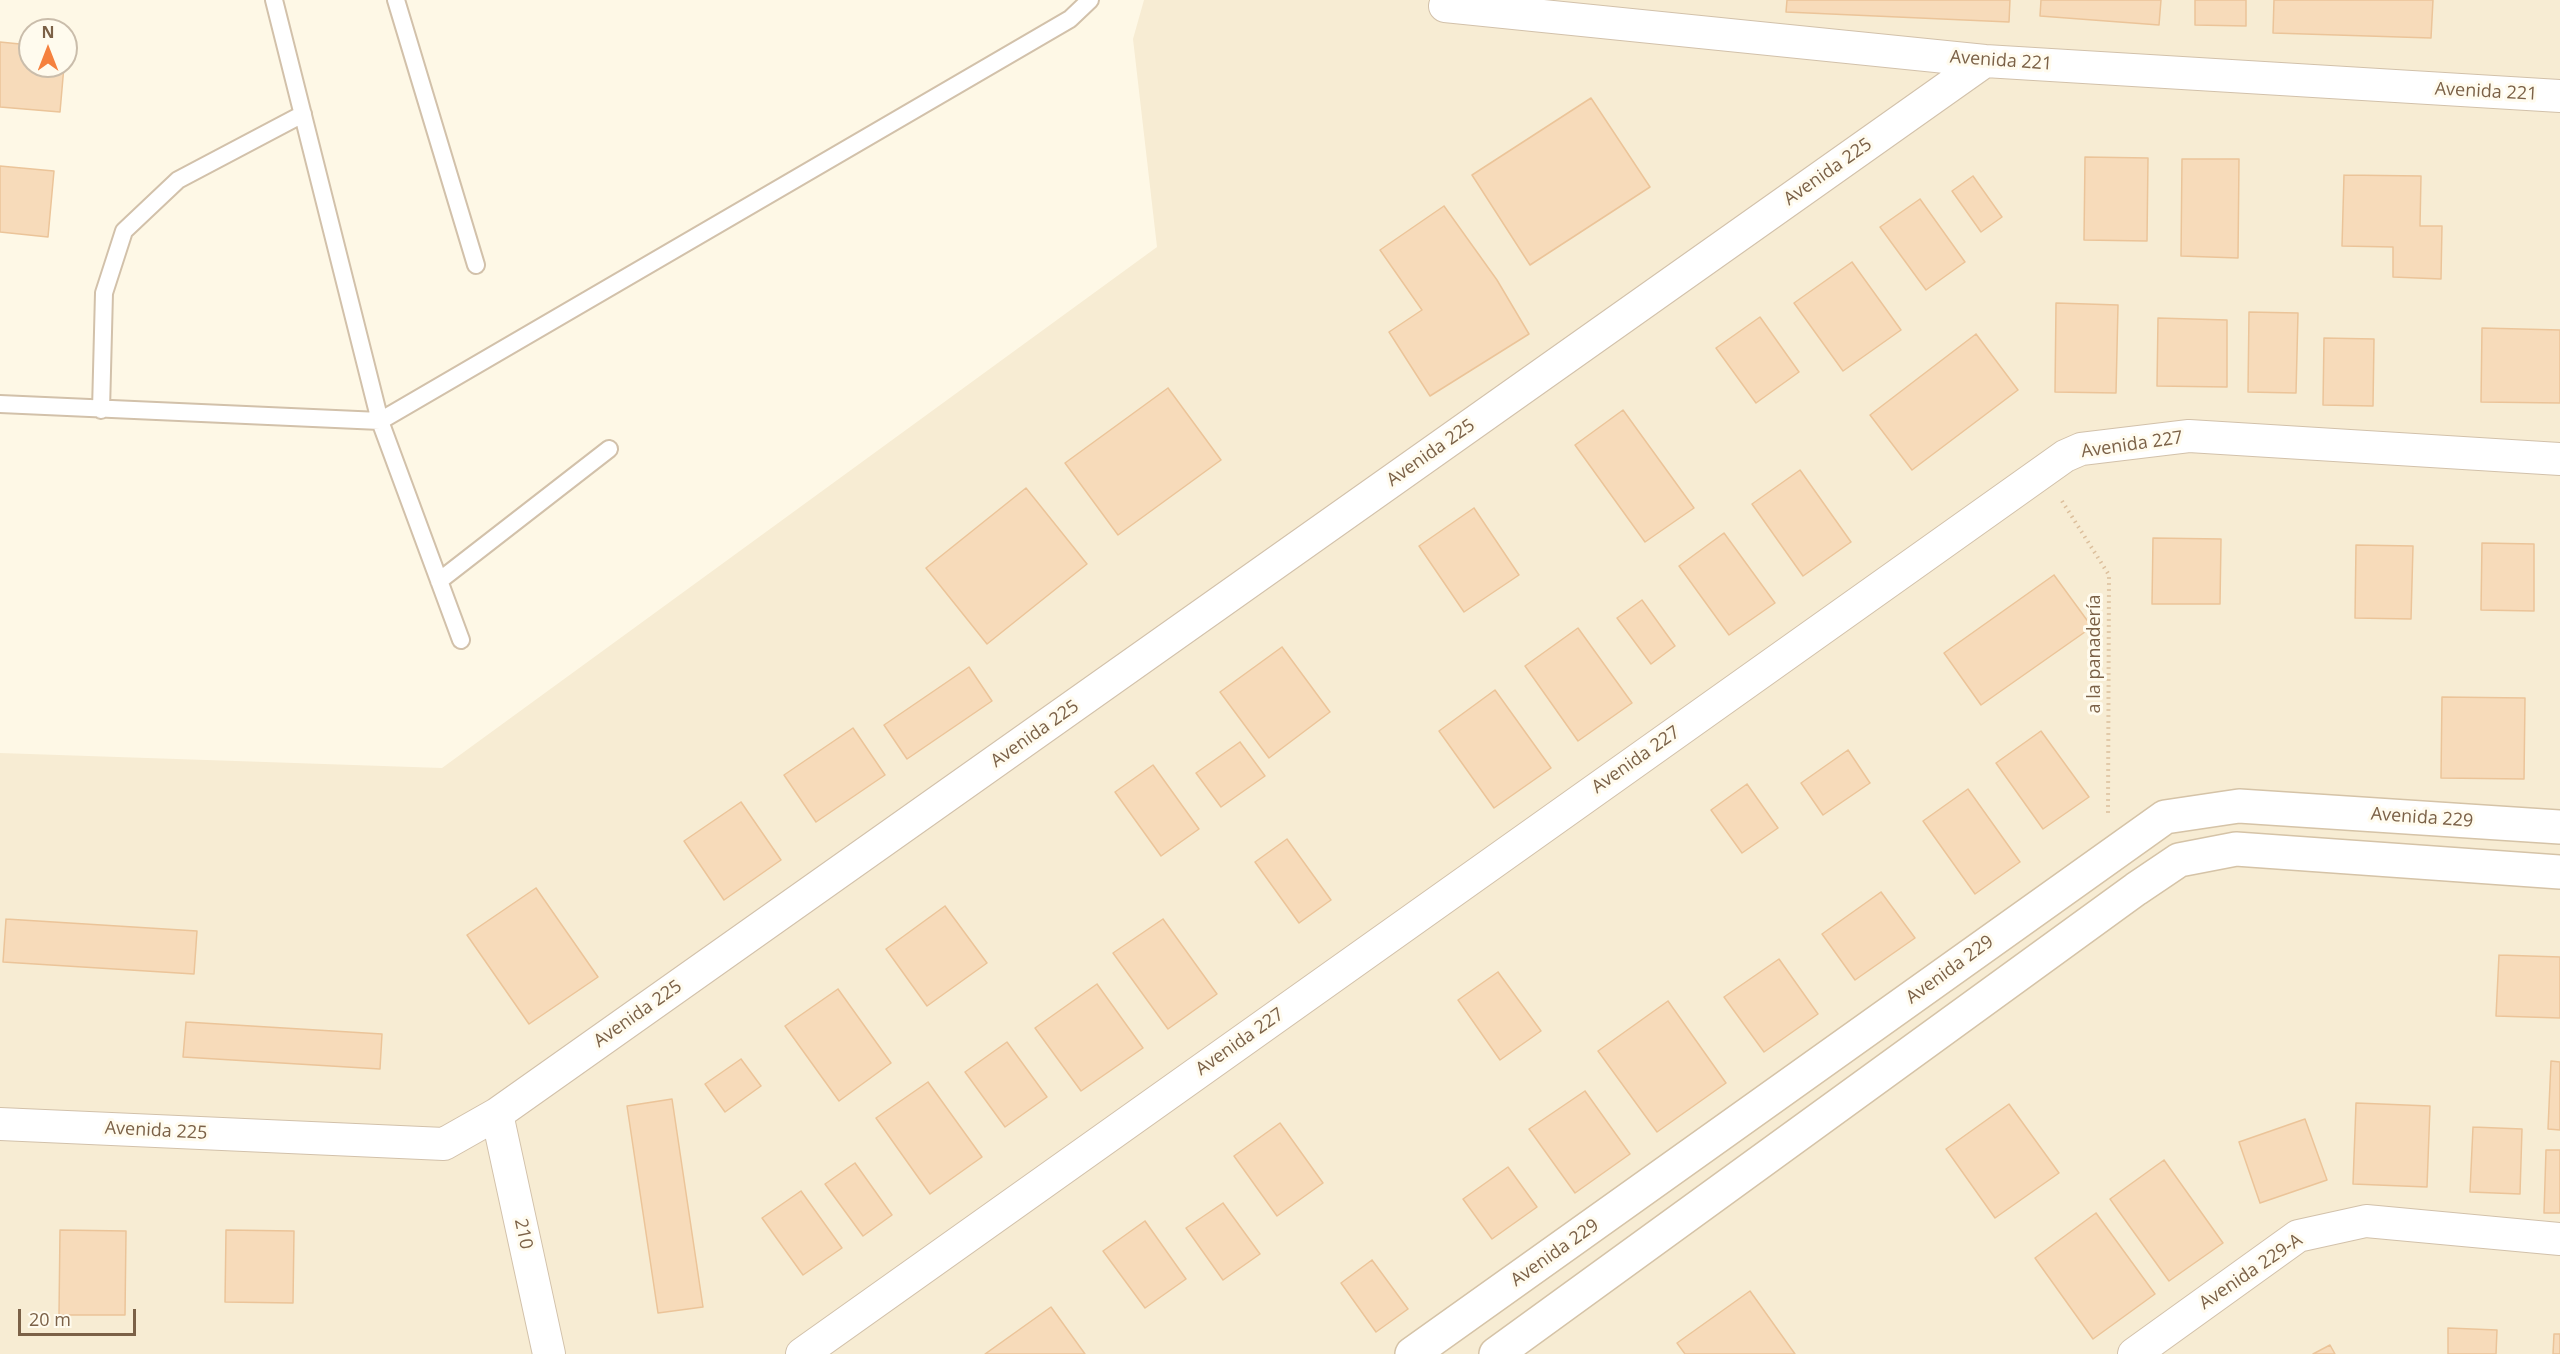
<!DOCTYPE html>
<meta charset="utf-8">
<style>
body{margin:0}
#map{position:relative;width:2560px;height:1354px;overflow:hidden;background:#fef8e6;font-family:"Open Sans",sans-serif}
canvas{display:block}
.north{position:absolute;left:18px;top:18px;width:60px;height:60px;box-sizing:border-box;background:#fffbee;border:2px solid #cabdab;border-radius:50%;rotate:0deg;font-size:16px;font-weight:700;line-height:24px;text-align:center;color:#7b6147}
.north::after{content:'';display:block;margin:auto;width:21px;height:27px;background:#f5813e;clip-path:polygon(50% 0,100% 100%,50% 72%,0 100%)}
.scale{position:absolute;left:18px;top:1309px;width:118px;height:27px;box-sizing:border-box;border:3px solid #7b6147;border-top:0;padding-left:8px;font-size:18px;line-height:21px;white-space:nowrap;color:#7b6147;-webkit-text-stroke:4px #fffbee;paint-order:stroke}
</style>
<div id="map">
<canvas width="2560" height="1354"></canvas>
<div class="north">N</div>
<div class="scale">20 m</div>
</div>
<script>
const g = document.querySelector('canvas').getContext('2d');
g.lineJoin = 'round';
function fill(path, color) { g.fillStyle = color; g.fill(path, 'evenodd'); }
const toPath = rows => new Path2D(rows.map(r => 'M' + r).join(''));
function stroke(path, color, width, dash) { g.strokeStyle = color; g.lineWidth = width; g.lineCap = dash ? 'butt' : 'round'; g.setLineDash(dash || []); g.stroke(path); }
function write(font, color, halo, rows, align = 'center') {
  g.font = font + ' "Open Sans",sans-serif'; g.lineWidth = 6; g.setLineDash([]); g.textBaseline = 'middle'; g.strokeStyle = halo; g.fillStyle = color; for (const [text, x, y, turn = 0] of rows) {
    g.save(); g.translate(x, y); g.rotate((+turn || 0) * Math.PI / 180); g.textAlign = isNaN(turn) ? turn : align; if (halo) g.strokeText(text, 0, 0); g.fillText(text, 0, 0); g.restore();
  }
}
fill(toPath([
 [1144,0,2560,0,2560,1354,0,1354,0,753,442,768,1157,247,1133,39]
]), '#f7ecd3');
const building = toPath([
 [1787,0,2010,0,2009,22,1786,12,1787,0],
 [2041,0,2161,0,2159,25,2040,16,2041,0],
 [2195,0,2246,0,2246,26,2195,25,2195,0],
 [2274,0,2433,0,2431,38,2273,33,2274,0],
 [0,42,30,45,30,66,64,66,60,112,0,107,0,42],
 [1591,98,1650,187,1530,265,1472,175,1591,98],
 [2085,157,2148,158,2147,241,2084,240,2085,157],
 [2182,159,2239,159,2238,258,2181,256,2182,159],
 [0,166,54,171,48,237,0,232,0,166],
 [2344,175,2421,176,2420,226,2442,226,2441,279,2393,277,2393,247,2342,246,2344,175],
 [1973,176,2002,217,1981,232,1952,191,1973,176],
 [1920,199,1965,262,1926,290,1880,227,1920,199],
 [1444,206,1497,280,1529,334,1430,396,1389,332,1422,310,1380,250,1444,206],
 [1852,262,1901,330,1843,371,1794,303,1852,262],
 [2056,303,2118,305,2116,393,2055,392,2056,303],
 [2249,312,2298,313,2296,393,2248,392,2249,312],
 [1760,317,1799,372,1756,403,1716,348,1760,317],
 [2158,318,2227,320,2227,387,2157,386,2158,318],
 [2482,328,2560,330,2560,403,2481,402,2482,328],
 [1976,334,2018,390,1912,470,1870,415,1976,334],
 [2324,338,2374,339,2373,406,2323,405,2324,338],
 [1168,388,1221,460,1118,535,1065,463,1168,388],
 [1623,410,1694,508,1645,542,1575,445,1623,410],
 [1800,470,1851,542,1803,576,1752,504,1800,470],
 [1026,488,1087,564,987,644,926,568,1026,488],
 [1474,508,1519,575,1464,612,1419,546,1474,508],
 [1724,533,1775,603,1729,635,1679,566,1724,533],
 [2153,538,2221,539,2220,604,2152,604,2153,538],
 [2482,543,2534,544,2534,611,2481,610,2482,543],
 [2356,545,2413,546,2411,619,2355,618,2356,545],
 [2054,575,2092,627,1981,705,1944,653,2054,575],
 [1642,600,1675,646,1651,664,1617,618,1642,600],
 [1578,628,1632,703,1578,741,1525,666,1578,628],
 [1282,647,1330,712,1269,758,1220,692,1282,647],
 [969,667,992,701,907,759,884,725,969,667],
 [1495,690,1551,768,1494,808,1439,731,1495,690],
 [2442,697,2525,698,2524,779,2441,778,2442,697],
 [853,728,885,775,816,822,784,775,853,728],
 [2041,731,2089,797,2043,829,1996,763,2041,731],
 [1240,742,1265,776,1221,807,1196,773,1240,742],
 [1848,750,1870,783,1823,815,1801,783,1848,750],
 [1153,765,1199,829,1161,856,1115,792,1153,765],
 [1747,784,1778,828,1742,853,1711,810,1747,784],
 [1968,789,2020,862,1975,894,1923,821,1968,789],
 [741,802,781,860,724,900,684,841,741,802],
 [1287,839,1331,900,1299,923,1255,862,1287,839],
 [536,888,598,977,529,1024,467,935,536,888],
 [1881,892,1915,938,1855,980,1822,934,1881,892],
 [945,906,987,963,927,1006,886,949,945,906],
 [6,919,197,931,194,974,3,962,6,919],
 [1163,919,1217,994,1168,1029,1113,953,1163,919],
 [2499,955,2560,957,2560,1018,2496,1016,2499,955],
 [1779,959,1818,1014,1764,1052,1724,997,1779,959],
 [1498,972,1541,1031,1500,1060,1458,1000,1498,972],
 [1097,984,1143,1048,1081,1091,1035,1028,1097,984],
 [838,989,891,1063,839,1101,785,1026,838,989],
 [1668,1001,1726,1083,1657,1132,1598,1051,1668,1001],
 [186,1022,382,1034,380,1069,183,1057,186,1022],
 [1007,1042,1047,1097,1005,1127,965,1072,1007,1042],
 [741,1059,761,1086,725,1112,705,1084,741,1059],
 [2551,1061,2560,1062,2560,1130,2548,1129,2551,1061],
 [928,1082,982,1157,930,1194,876,1118,928,1082],
 [1585,1091,1630,1154,1575,1193,1529,1129,1585,1091],
 [672,1099,703,1307,658,1313,627,1106,672,1099],
 [2356,1103,2430,1106,2427,1187,2353,1184,2356,1103],
 [2009,1104,2059,1173,1995,1218,1946,1149,2009,1104],
 [2305,1119,2327,1180,2260,1203,2239,1142,2305,1119],
 [1280,1123,1323,1183,1277,1216,1234,1156,1280,1123],
 [2473,1127,2522,1129,2520,1194,2470,1192,2473,1127],
 [2546,1150,2560,1150,2560,1213,2544,1213,2546,1150],
 [2164,1160,2223,1243,2169,1281,2110,1199,2164,1160],
 [855,1163,892,1215,863,1236,825,1184,855,1163],
 [1508,1167,1537,1207,1492,1239,1463,1199,1508,1167],
 [801,1191,842,1248,803,1275,762,1218,801,1191],
 [1223,1203,1260,1254,1223,1280,1186,1228,1223,1203],
 [2096,1213,2155,1294,2093,1339,2035,1258,2096,1213],
 [1145,1221,1186,1279,1145,1308,1103,1251,1145,1221],
 [60,1230,126,1231,125,1315,59,1315,60,1230],
 [226,1230,294,1231,293,1303,225,1302,226,1230],
 [1372,1260,1408,1309,1376,1332,1341,1283,1372,1260],
 [1750,1291,1795,1354,1685,1354,1677,1343,1750,1291],
 [1051,1307,1085,1354,985,1354,1051,1307],
 [2448,1328,2497,1330,2496,1354,2448,1354,2448,1328],
 [2554,1334,2560,1334,2560,1354,2553,1354,2554,1334],
 [2330,1345,2335,1354,2313,1354,2330,1345]
]);
fill(building, '#f7dbba');
stroke(building, '#ebc499', 1.5);
const lane = toPath([
 [274,0,380,421,461,640],
 [396,0,476,265],
 [0,404,380,421,1070,19,1090,0],
 [101,410,104,293,124,231,178,180,303,114],
 [439,581,609,449]
]);
const street = toPath([
 [1445,6,1985,61,2560,96],
 [497,1114,549,1354],
 [0,1124,444,1144,497,1114,1985,61],
 [802,1354,2065,456,2081,449,2189,436,2560,459],
 [2134,1354,2298,1236,2366,1221,2560,1239]
]);
const secondary = toPath([
 [1412,1354,2165,817,2239,806,2560,827],
 [1496,1354,2136,889,2179,860,2236,849,2560,872]
]);
stroke(lane, '#d2c1aa', 20);
stroke(street, '#d2c1aa', 34);
stroke(secondary, '#d5c3a7', 36);
stroke(toPath([
 [2062,501,2109,575,2108,813]
]), '#dcbf9c', 4, [1.5, 4.5]);
stroke(lane, '#fff', 16);
stroke(street, '#fff', 32);
stroke(secondary, '#fff', 33);
write('18px', '#7b6147', '#fffbee', [
 ["Avenida 221",2001,61,4],
 ["Avenida 221",2486,92,3],
 ["Avenida 225",1828,172,-35],
 ["Avenida 227",2132,445,-8],
 ["Avenida 225",1431,453,-35],
 ["a la panadería",2095,654,-90],
 ["Avenida 225",1035,734,-35],
 ["Avenida 227",1636,760,-35],
 ["Avenida 229",2422,818,4],
 ["Avenida 229",1950,970,-36],
 ["Avenida 225",638,1014,-35],
 ["Avenida 227",1240,1042,-35],
 ["Avenida 225",156,1131,3],
 ["210",523,1234,78],
 ["Avenida 229",1555,1253,-35],
 ["Avenida 229-A",2251,1272,-34]
]);
</script>
